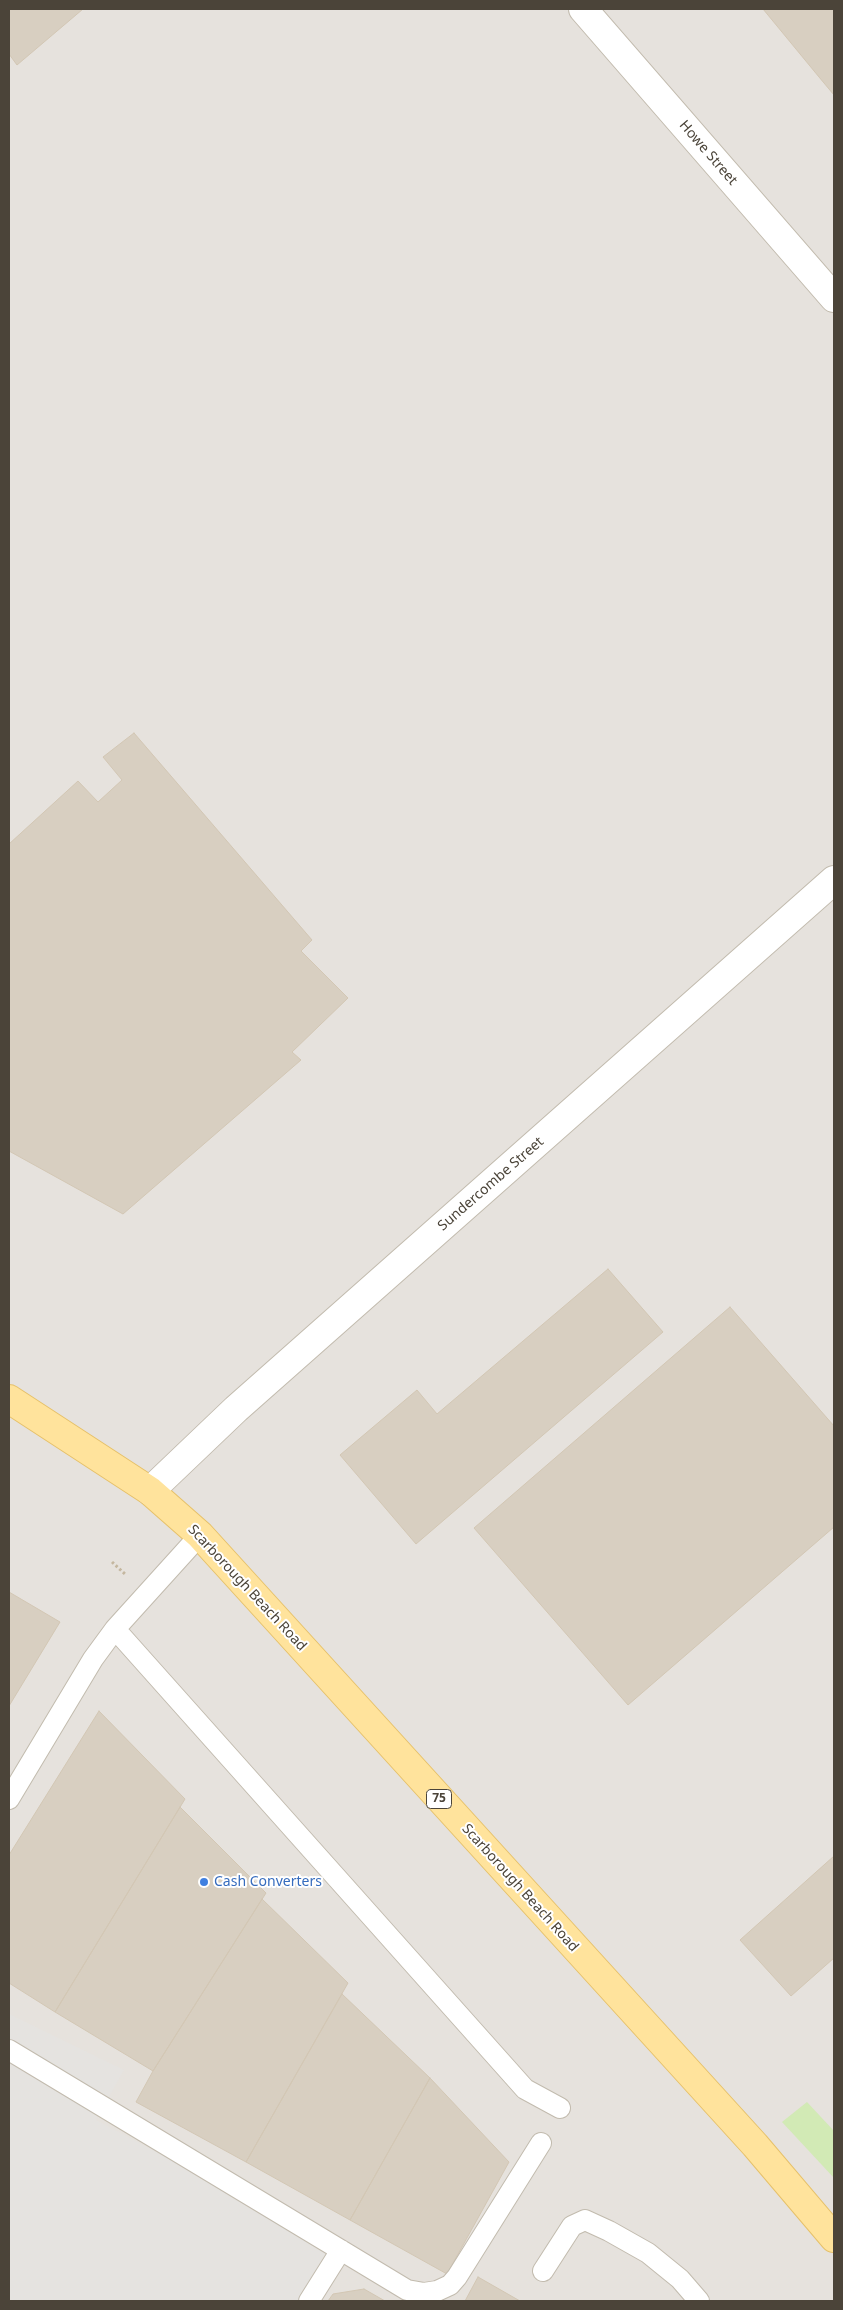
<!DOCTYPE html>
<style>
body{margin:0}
#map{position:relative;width:843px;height:2310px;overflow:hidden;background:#f6f3ec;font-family:"Noto Sans",sans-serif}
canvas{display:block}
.frame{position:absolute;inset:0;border:10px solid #4b4439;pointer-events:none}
</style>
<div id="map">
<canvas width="843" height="2310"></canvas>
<div class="frame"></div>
</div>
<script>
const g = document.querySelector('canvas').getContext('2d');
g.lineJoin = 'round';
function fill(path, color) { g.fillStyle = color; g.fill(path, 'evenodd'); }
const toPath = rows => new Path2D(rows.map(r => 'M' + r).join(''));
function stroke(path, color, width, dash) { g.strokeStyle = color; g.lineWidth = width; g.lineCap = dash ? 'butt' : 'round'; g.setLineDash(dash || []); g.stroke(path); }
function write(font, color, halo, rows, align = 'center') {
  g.font = font + ' "Noto Sans",sans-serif'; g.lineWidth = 4; g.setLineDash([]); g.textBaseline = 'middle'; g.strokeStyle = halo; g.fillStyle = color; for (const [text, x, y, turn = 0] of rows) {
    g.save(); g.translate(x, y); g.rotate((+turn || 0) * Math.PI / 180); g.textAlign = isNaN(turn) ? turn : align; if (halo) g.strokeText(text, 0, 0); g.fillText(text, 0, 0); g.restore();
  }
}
fill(toPath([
 [9,9,834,9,834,2301,9,2301]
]), '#e6e2dd');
fill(toPath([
 [807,2102,834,2131,834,2178,782,2122]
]), '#d2eab5');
fill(toPath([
 [9,2014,124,2070,96,2120,341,2250,309,2301,9,2301]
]), '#e5e3e0');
const building = toPath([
 [9,9,83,9,17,65,9,54,9,9],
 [763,9,834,9,834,95,819,77,763,9],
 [134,733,312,940,301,951,348,998,292,1052,301,1060,123,1214,9,1151,9,844,78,781,98,802,122,780,103,757,134,733],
 [608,1269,663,1332,416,1544,340,1455,417,1390,437,1414,608,1269],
 [730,1307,834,1426,834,1527,628,1705,474,1528,730,1307],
 [9,1592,60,1622,9,1706,9,1592],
 [99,1711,185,1799,55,2012,9,1983,9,1855,99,1711],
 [180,1807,266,1893,153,2071,55,2012,180,1807],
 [834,1856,834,1958,791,1996,740,1940,834,1856],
 [262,1899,348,1983,246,2162,136,2102,153,2071,262,1899],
 [342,1994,430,2078,350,2220,246,2162,342,1994],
 [430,2078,509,2162,447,2274,350,2220,430,2078],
 [478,2277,520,2301,465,2301,478,2277],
 [364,2289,385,2301,328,2301,333,2294,364,2289]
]);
fill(building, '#d8cfc1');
stroke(building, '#d3c7b4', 1);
const service = toPath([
 [115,1629,525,2089,560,2108],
 [9,1799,93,1659,115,1629,200,1535],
 [9,2050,407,2290,424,2293,437,2291,450,2285,457,2277,541,2143],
 [543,2271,572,2226,585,2220,609,2231,648,2253,680,2279,699,2301],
 [309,2301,341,2250]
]);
const minor = toPath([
 [583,9,834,298],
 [150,1491,236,1409,834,880]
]);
const primary = toPath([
 [9,1399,150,1491,200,1535,755,2145,834,2238]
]);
stroke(service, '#c2bbae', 22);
stroke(minor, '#c2bbae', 30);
stroke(primary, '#e6c16a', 30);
stroke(toPath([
 [112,1562,126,1575]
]), '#c4b79f', 3, [2.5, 2.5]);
stroke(service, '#fff', 20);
stroke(minor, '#fff', 28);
stroke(primary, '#ffe39c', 28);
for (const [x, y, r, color] of [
 [204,1882,5,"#3f7fe0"]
]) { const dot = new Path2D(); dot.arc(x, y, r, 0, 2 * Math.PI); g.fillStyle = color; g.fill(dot); stroke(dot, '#fff', 2); }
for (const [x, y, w] of [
 [439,1799,25]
]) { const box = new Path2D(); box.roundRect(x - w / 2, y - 9.5, w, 19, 4); g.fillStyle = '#fff'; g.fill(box); stroke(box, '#4b4439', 1); }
write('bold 12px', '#4b4439', null, [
 ["75",439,1799]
]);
write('14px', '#4b4439', '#fff', [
 ["Howe Street",708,153,49],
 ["Sundercombe Street",491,1184,-41],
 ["Scarborough Beach Road",247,1588,47],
 ["Scarborough Beach Road",520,1888,48]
]);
write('14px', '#366cbe', '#fff', [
 ["Cash Converters",214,1882]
], 'left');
</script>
